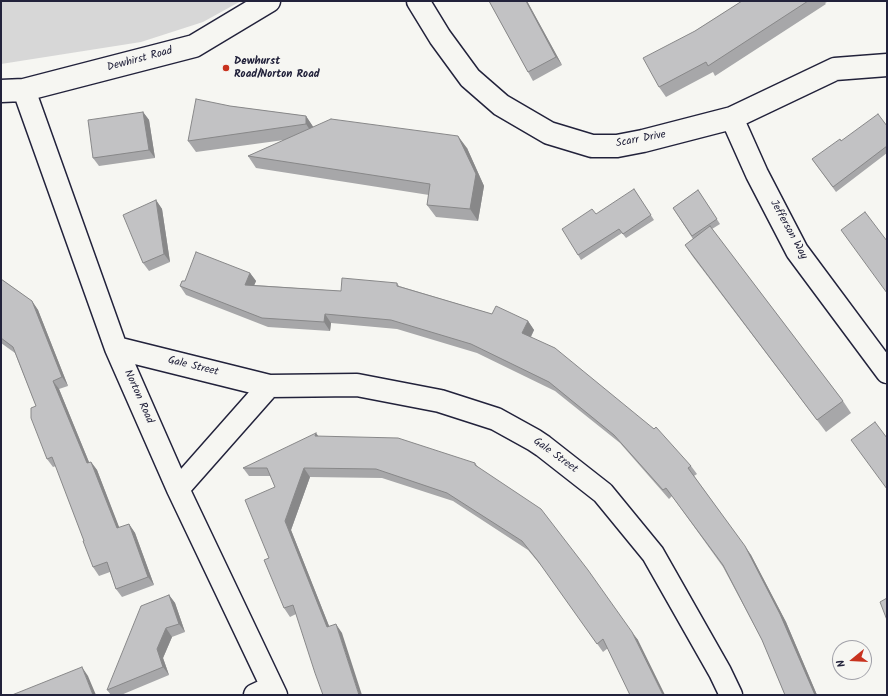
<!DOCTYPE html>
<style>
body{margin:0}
#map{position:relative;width:888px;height:696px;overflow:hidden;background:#f6f6f2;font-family:Kalam,sans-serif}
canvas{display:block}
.frame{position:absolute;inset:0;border:2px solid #22223b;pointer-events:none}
.north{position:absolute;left:832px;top:640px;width:40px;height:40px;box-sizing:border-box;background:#f6f6f2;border:1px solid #a1a1a9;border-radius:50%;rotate:252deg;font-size:11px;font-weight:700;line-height:16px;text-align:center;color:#22223b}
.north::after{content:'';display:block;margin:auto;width:14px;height:18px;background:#c8321e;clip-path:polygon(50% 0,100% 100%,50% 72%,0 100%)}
</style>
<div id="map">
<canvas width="888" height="696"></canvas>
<div class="frame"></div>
<div class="north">N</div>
</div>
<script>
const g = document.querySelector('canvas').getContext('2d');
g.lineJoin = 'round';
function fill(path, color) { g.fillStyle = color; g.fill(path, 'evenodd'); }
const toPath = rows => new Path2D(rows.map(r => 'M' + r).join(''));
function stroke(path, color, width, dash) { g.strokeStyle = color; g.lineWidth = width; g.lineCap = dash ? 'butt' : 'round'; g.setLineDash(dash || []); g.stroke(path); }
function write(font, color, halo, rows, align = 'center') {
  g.font = font + ' Kalam,sans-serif'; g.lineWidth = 3; g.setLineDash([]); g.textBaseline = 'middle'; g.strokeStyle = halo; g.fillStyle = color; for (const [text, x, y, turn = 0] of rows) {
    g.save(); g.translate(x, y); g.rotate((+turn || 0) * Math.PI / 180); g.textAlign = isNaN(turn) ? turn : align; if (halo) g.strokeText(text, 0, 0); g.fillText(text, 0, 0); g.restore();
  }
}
fill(toPath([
 [1,1,241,1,203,22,141,42,1,64]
]), '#d7d7d7');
const minor = toPath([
 [418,1,440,37,470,78,501,105,549,133,592,146,617,146,643,141,732,118,835,69,887,65],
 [24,90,116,348,178,489,276,695],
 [1,91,24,90,194,46,269,1],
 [732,118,757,174,797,251,887,372],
 [116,348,269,386,357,385,440,401,496,419,534,440,543,446,603,493,653,554,720,672,731,695],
 [178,489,269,386],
 [255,695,272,687]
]);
stroke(minor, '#22223b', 25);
stroke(minor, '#f6f6f2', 22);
fill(toPath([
 [489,1,527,1,562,65,533,81,528,72],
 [742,1,829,1,825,3,826,4,715,76,713,72,666,97,659,87,695,31],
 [230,106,306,116,313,127,467,148,484,186,478,221,436,217,427,205,429,195,256,168,248,156,284,140,196,152,188,141],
 [143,112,149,120,155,158,99,166,93,158],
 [887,126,887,153,836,192,812,159,841,141],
 [634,189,654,220,626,238,622,233,581,260,578,255],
 [698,190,720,224,712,229,843,401,851,413,826,432,693,257,685,245,693,239,673,208],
 [156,200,162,209,170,262,149,271,143,263],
 [250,273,256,281,254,285,341,291,397,283,399,286,492,314,528,321,534,330,531,337,691,466,697,474,694,476,751,555,786,622,817,695,785,695,762,640,723,567,672,496,669,499,620,443,555,391,477,353,397,329,331,323,330,331,268,327,186,295,180,286,185,281],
 [1,279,32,301,38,310,68,386,59,389,89,462,91,462,97,470,119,528,129,524,135,533,154,585,122,597,116,589,110,572,99,576,93,567,84,541,56,466,53,467,47,459,36,406,15,353,1,343],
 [319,437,475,463,478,467,638,640,608,648,603,652,544,569,528,550,453,501,382,478,310,477,291,530,329,626,342,633,296,614,290,617,284,608,269,558,275,487,271,476,249,476,243,468],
 [169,595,175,603,185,632,172,637,163,658,169,675,121,695,111,695,107,690]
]), '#a7a7a9');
fill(toPath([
 [526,1,527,1,562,65,556,57],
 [143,112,149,120,155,158,149,150],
 [306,116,314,128,314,136,306,124],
 [458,136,467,148,484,186,478,221,470,209],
 [156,200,162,209,170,262,164,254],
 [250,273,256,281,251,293,245,285],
 [32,301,38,310,68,386,62,377],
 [325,314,331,323,330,331,324,322],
 [528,321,534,330,528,342,522,333],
 [53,381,59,389,93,472,87,463],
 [316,433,322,441,315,436],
 [91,462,97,470,123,537,117,528],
 [304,468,310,477,291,530,333,636,327,627,285,521],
 [129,524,135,533,154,585,148,577],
 [745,546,751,555,786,622,817,695,815,695],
 [169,595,175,603,185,632,179,624],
 [336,624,342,633,362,695,359,695],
 [166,628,172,637,163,658,169,675,163,667,157,649],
 [632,632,638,640,665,695,663,695],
 [82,667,88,676,96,695,93,695]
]), '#888889');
const building = toPath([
 [489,1,526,1,556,57,528,72,489,1],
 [742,1,808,1,708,66,706,62,659,87,643,58,695,31,742,1],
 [196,99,230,106,306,116,306,124,188,141,196,99],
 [143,112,149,150,93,158,88,120,143,112],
 [878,114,887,126,887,146,833,187,812,159,840,139,841,141,878,114],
 [331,119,458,136,476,174,470,209,427,205,430,184,248,156,331,119],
 [634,189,651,215,623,234,619,229,578,255,562,229,592,209,596,214,634,189],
 [698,190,717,219,692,236,673,208,698,190],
 [156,200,164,254,143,263,123,215,156,200],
 [865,212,887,241,887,293,841,230,865,212],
 [710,226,843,401,817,420,685,245,710,226],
 [196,252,250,273,245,285,341,291,342,278,397,283,397,286,492,314,496,306,528,321,522,333,555,348,654,429,656,427,691,466,688,468,745,546,780,614,815,695,785,695,762,640,723,565,666,488,663,490,614,435,549,382,471,344,391,320,325,314,324,322,262,318,180,286,182,281,185,281,196,252],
 [1,279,32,301,62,377,53,381,87,463,91,462,117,528,129,524,148,577,116,589,107,562,93,567,83,541,84,541,52,457,47,459,31,418,31,408,36,406,13,347,1,338,1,279],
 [875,422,887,438,887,489,851,440,875,422],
 [316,433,315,436,398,438,475,463,475,465,541,509,588,570,632,632,663,695,630,695,603,639,597,644,538,561,522,541,447,493,376,469,304,468,285,521,327,627,336,624,359,695,323,695,315,673,293,605,284,608,264,560,269,558,245,500,275,487,267,468,243,468,316,433],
 [169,595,179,624,166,628,157,649,163,667,107,690,141,606,169,595],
 [887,598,887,620,880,602,887,598],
 [82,667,93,695,12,695,82,667]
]);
fill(building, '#c2c2c4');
stroke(building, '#888889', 1);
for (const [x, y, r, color] of [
 [226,68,4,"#c8321e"]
]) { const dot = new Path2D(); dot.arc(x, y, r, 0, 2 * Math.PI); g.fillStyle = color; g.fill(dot); stroke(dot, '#f6f6f2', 1.5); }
write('11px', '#22223b', '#f6f6f2', [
 ["Dewhirst Road",140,60,-15],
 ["Scarr Drive",641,140,-11],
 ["Jefferson Way",788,230,61],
 ["Gale Street",193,367,14],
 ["Norton Road",138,397,66],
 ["Gale Street",555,456,36]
]);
write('bold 11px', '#22223b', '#f6f6f2', [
 ["Dewhurst",234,62],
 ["Road/Norton Road",234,75]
], 'left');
</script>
